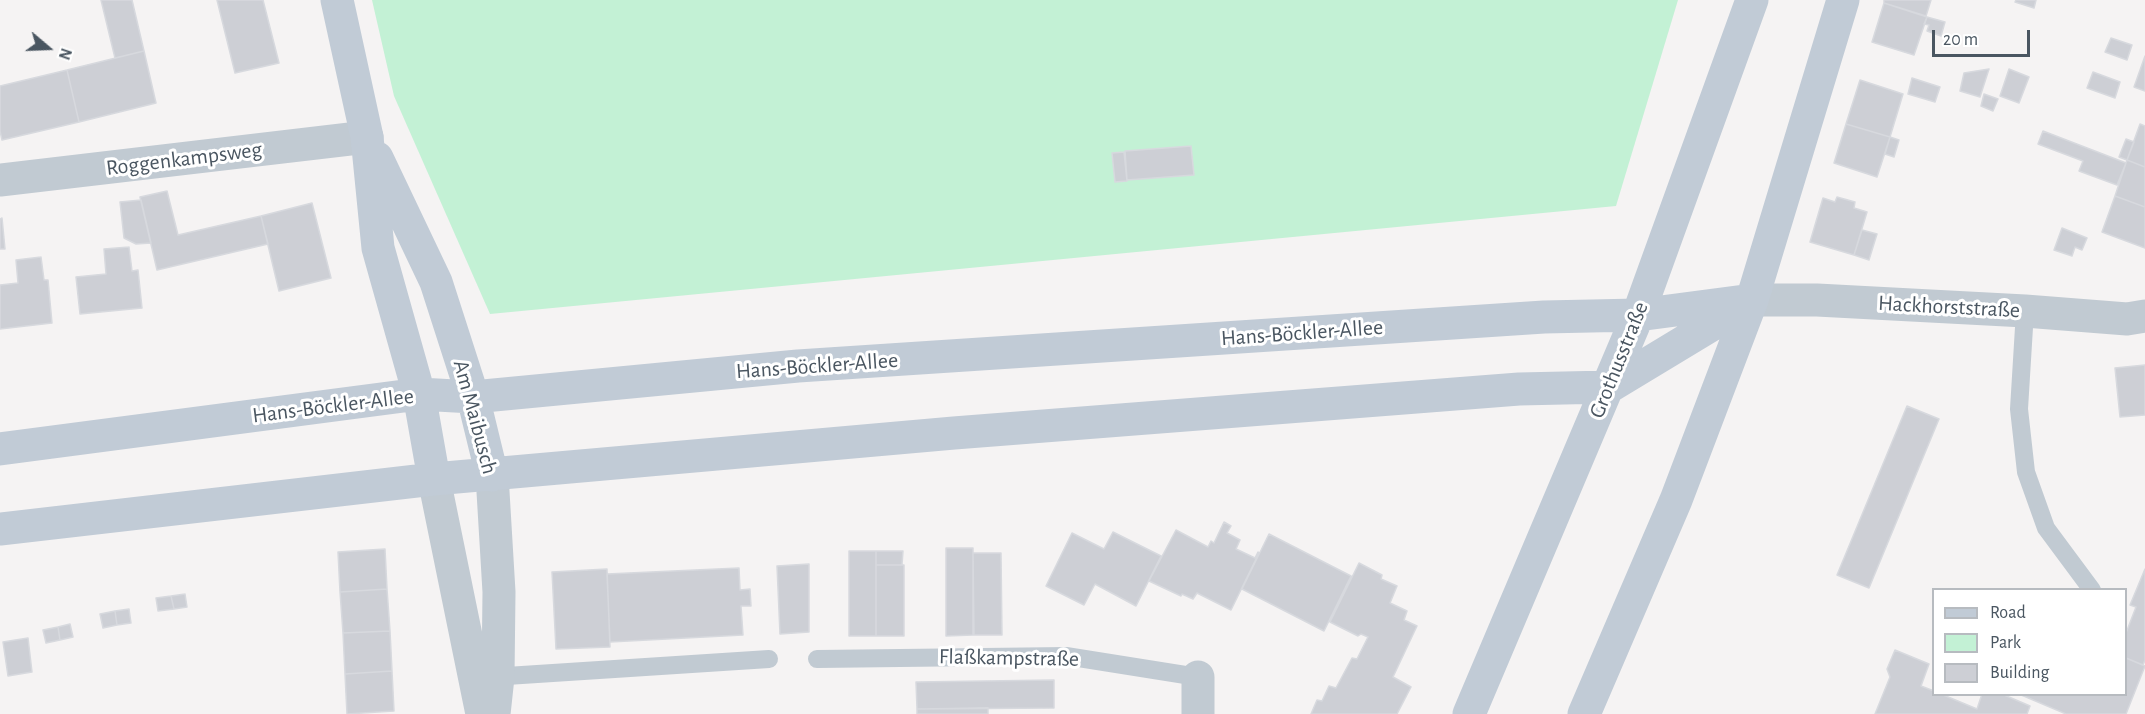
<!DOCTYPE html>
<meta charset="utf-8">
<style>
body{margin:0}
#map{position:relative;width:2145px;height:714px;overflow:hidden;background:#f5f3f3;font-family:"Alegreya Sans",sans-serif}
canvas{display:block}
.legend{position:absolute;left:1932px;top:588px;width:195px;height:108px;box-sizing:border-box;background:#fff;border:2px solid #b7bbc0;margin:0;padding:8px 10px;list-style:none;font-size:18px;color:#4a5661}
.legend li{display:flex;align-items:center;gap:12px;height:30px}
.legend b{width:30px;border:2px solid #b7bbc0}
.north{position:absolute;left:18px;top:18px;width:60px;height:60px;-webkit-text-stroke:4px #fff;paint-order:stroke;rotate:109deg;font-size:16px;font-weight:700;line-height:24px;text-align:center;color:#4a5661}
.north::after{content:'';display:block;margin:auto;width:21px;height:27px;background:#4a5661;clip-path:polygon(50% 0,100% 100%,50% 72%,0 100%)}
.scale{position:absolute;left:1932px;top:30px;width:98px;height:27px;box-sizing:border-box;border:3px solid #4a5661;border-top:0;padding-left:8px;font-size:18px;line-height:21px;white-space:nowrap;color:#4a5661;-webkit-text-stroke:4px #fff;paint-order:stroke}
</style>
<div id="map">
<canvas width="2145" height="714"></canvas>
<ul class="legend">
<li><b style="height:8px;background:#c1cbd6"></b>Road</li>
<li><b style="height:16px;background:#c3f1d5"></b>Park</li>
<li><b style="height:16px;background:#cdcfd5"></b>Building</li>
</ul>
<div class="north">N</div>
<div class="scale">20 m</div>
</div>
<script>
const g = document.querySelector('canvas').getContext('2d');
g.lineJoin = 'round';
function fill(path, color) { g.fillStyle = color; g.fill(path, 'evenodd'); }
const toPath = rows => new Path2D(rows.map(r => 'M' + r).join(''));
function stroke(path, color, width, dash) { g.strokeStyle = color; g.lineWidth = width; g.lineCap = dash ? 'butt' : 'round'; g.setLineDash(dash || []); g.stroke(path); }
function write(font, color, halo, rows, align = 'center') {
  g.font = font + ' "Alegreya Sans",sans-serif'; g.lineWidth = 6; g.setLineDash([]); g.textBaseline = 'middle'; g.strokeStyle = halo; g.fillStyle = color; for (const [text, x, y, turn = 0] of rows) {
    g.save(); g.translate(x, y); g.rotate((+turn || 0) * Math.PI / 180); g.textAlign = isNaN(turn) ? turn : align; if (halo) g.strokeText(text, 0, 0); g.fillText(text, 0, 0); g.restore();
  }
}
fill(toPath([
 [372,0,1678,0,1616,206,490,314,394,96]
]), '#c3f1d5');
const building = toPath([
 [101,0,132,0,144,51,115,58,101,0],
 [217,0,263,0,279,63,235,73,217,0],
 [1884,0,1931,0,1926,16,1884,3,1884,0],
 [2016,0,2036,0,2034,8,2015,2,2016,0],
 [1884,3,1927,17,1914,55,1872,42,1884,3],
 [1927,17,1945,22,1941,36,1927,31,1929,25,1924,24,1927,17],
 [2111,38,2132,45,2127,60,2105,52,2111,38],
 [144,51,156,103,79,122,67,70,144,51],
 [2145,56,2145,91,2134,87,2145,56],
 [1989,69,1980,97,1960,91,1964,73,1989,69],
 [2009,69,2029,77,2019,103,2000,96,2009,69],
 [67,70,79,122,2,140,0,131,0,86,67,70],
 [2093,72,2120,82,2115,98,2087,88,2093,72],
 [1912,78,1940,87,1935,102,1908,94,1912,78],
 [1860,80,1903,94,1890,137,1846,124,1860,80],
 [1984,94,1998,99,1993,111,1981,106,1984,94],
 [1846,124,1890,137,1877,177,1834,163,1846,124],
 [2140,124,2145,126,2145,167,2127,160,2140,124],
 [2043,131,2126,163,2117,185,2079,171,2083,161,2038,144,2043,131],
 [1890,137,1899,140,1894,157,1885,154,1890,137],
 [2126,139,2134,142,2127,160,2119,157,2126,139],
 [1191,146,1194,175,1127,180,1125,151,1191,146],
 [1124,152,1127,181,1115,182,1112,153,1124,152],
 [2127,160,2145,167,2145,207,2115,196,2127,160],
 [167,191,178,235,261,216,268,244,157,270,140,197,167,191],
 [2115,196,2145,207,2145,248,2102,232,2115,196],
 [1837,197,1855,202,1854,208,1867,212,1854,255,1810,242,1823,198,1835,202,1837,197],
 [141,200,151,243,136,244,124,238,120,202,141,200],
 [312,203,331,278,279,291,261,216,312,203],
 [2,218,5,249,0,249,0,219,2,218],
 [2062,228,2087,238,2082,250,2075,247,2072,256,2054,250,2062,228],
 [1862,230,1877,234,1869,260,1854,255,1862,230],
 [129,247,132,271,138,270,142,308,80,314,76,277,106,274,104,249,129,247],
 [41,257,44,280,48,280,52,323,0,329,0,285,18,283,16,260,41,257],
 [2145,365,2145,415,2120,417,2115,368,2145,365],
 [1907,406,1939,419,1869,588,1837,575,1907,406],
 [1224,522,1231,526,1227,533,1240,540,1236,549,1255,558,1258,552,1259,553,1231,610,1197,593,1193,599,1182,594,1181,596,1149,581,1176,530,1208,547,1211,541,1214,543,1224,522],
 [1113,532,1161,556,1136,606,1095,584,1084,605,1046,586,1072,533,1104,549,1113,532],
 [1269,534,1351,576,1324,631,1242,589,1269,534],
 [946,548,973,548,973,635,946,636,946,548],
 [385,549,387,589,340,592,338,552,385,549],
 [849,551,876,551,876,636,849,636,849,551],
 [876,551,903,551,902,565,876,565,876,551],
 [973,553,1001,553,1002,635,974,635,973,553],
 [1359,563,1382,575,1381,579,1397,586,1390,603,1407,611,1404,620,1417,626,1393,677,1411,687,1397,714,1311,714,1317,700,1322,701,1329,686,1336,688,1352,658,1357,659,1368,637,1361,634,1358,636,1330,622,1359,563],
 [809,564,809,632,780,634,777,566,809,564],
 [876,565,904,565,904,636,876,636,876,565],
 [739,568,740,590,750,589,751,606,741,606,743,635,610,642,607,574,739,568],
 [607,569,610,647,556,649,552,572,607,569],
 [2145,569,2145,660,2143,665,2126,658,2126,633,2136,607,2130,605,2145,569],
 [387,589,390,631,343,633,340,592,387,589],
 [185,594,187,607,174,609,171,596,185,594],
 [171,596,174,609,158,611,156,598,171,596],
 [129,609,131,623,117,625,115,611,129,609],
 [115,611,117,625,103,628,100,614,115,611],
 [70,624,73,637,60,640,58,627,70,624],
 [58,627,60,640,46,643,43,630,58,627],
 [390,631,392,671,345,674,343,633,390,631],
 [28,638,32,672,8,676,3,642,28,638],
 [1895,650,1929,664,1921,686,1934,691,1934,694,1941,694,1977,709,1982,694,2002,694,2030,706,2027,714,1875,714,1890,677,1887,669,1895,650],
 [2126,658,2145,666,2126,714,2066,714,2019,694,2126,694,2126,658],
 [392,671,394,711,347,714,345,674,392,671],
 [1054,680,1054,708,917,709,916,682,1054,680],
 [988,708,988,714,917,714,917,709,988,708]
]);
fill(building, '#cdcfd5');
stroke(building, '#d7d9de', 1.5);
stroke(toPath([
 [2025,311,2019,409,2026,472,2046,528,2092,590],
 [817,659,1066,656,1198,677],
 [491,677,769,659]
]), '#c1cad2', 18);
stroke(toPath([
 [0,180,367,137],
 [1752,300,1817,300,2025,311,2127,319,2145,316],
 [492,475,499,592,498,677,494,714],
 [434,479,482,714],
 [1198,677,1198,714]
]), '#c1cad2', 33);
stroke(toPath([
 [337,0,367,137,378,248,419,394,434,479],
 [377,158,436,282,473,397,492,475],
 [1609,387,1743,306],
 [0,449,419,394,473,397,798,366,1544,317,1638,315,1752,300],
 [0,529,434,479,954,433,1519,389,1609,387],
 [1469,714,1638,315,1752,0],
 [1584,714,1676,500,1752,300,1843,0]
]), '#c1cbd6', 33);
write('22px', '#4a5661', '#fff', [
 ["Roggenkampsweg",184,159,-7],
 ["Hackhorststraße",1949,307,3],
 ["Hans-Böckler-Allee",1302,333,-4],
 ["Grothusstraße",1619,360,-68],
 ["Hans-Böckler-Allee",817,366,-4],
 ["Hans-Böckler-Allee",333,406,-7],
 ["Am Maibusch",475,417,75],
 ["Flaßkampstraße",1009,658,1]
]);
</script>
